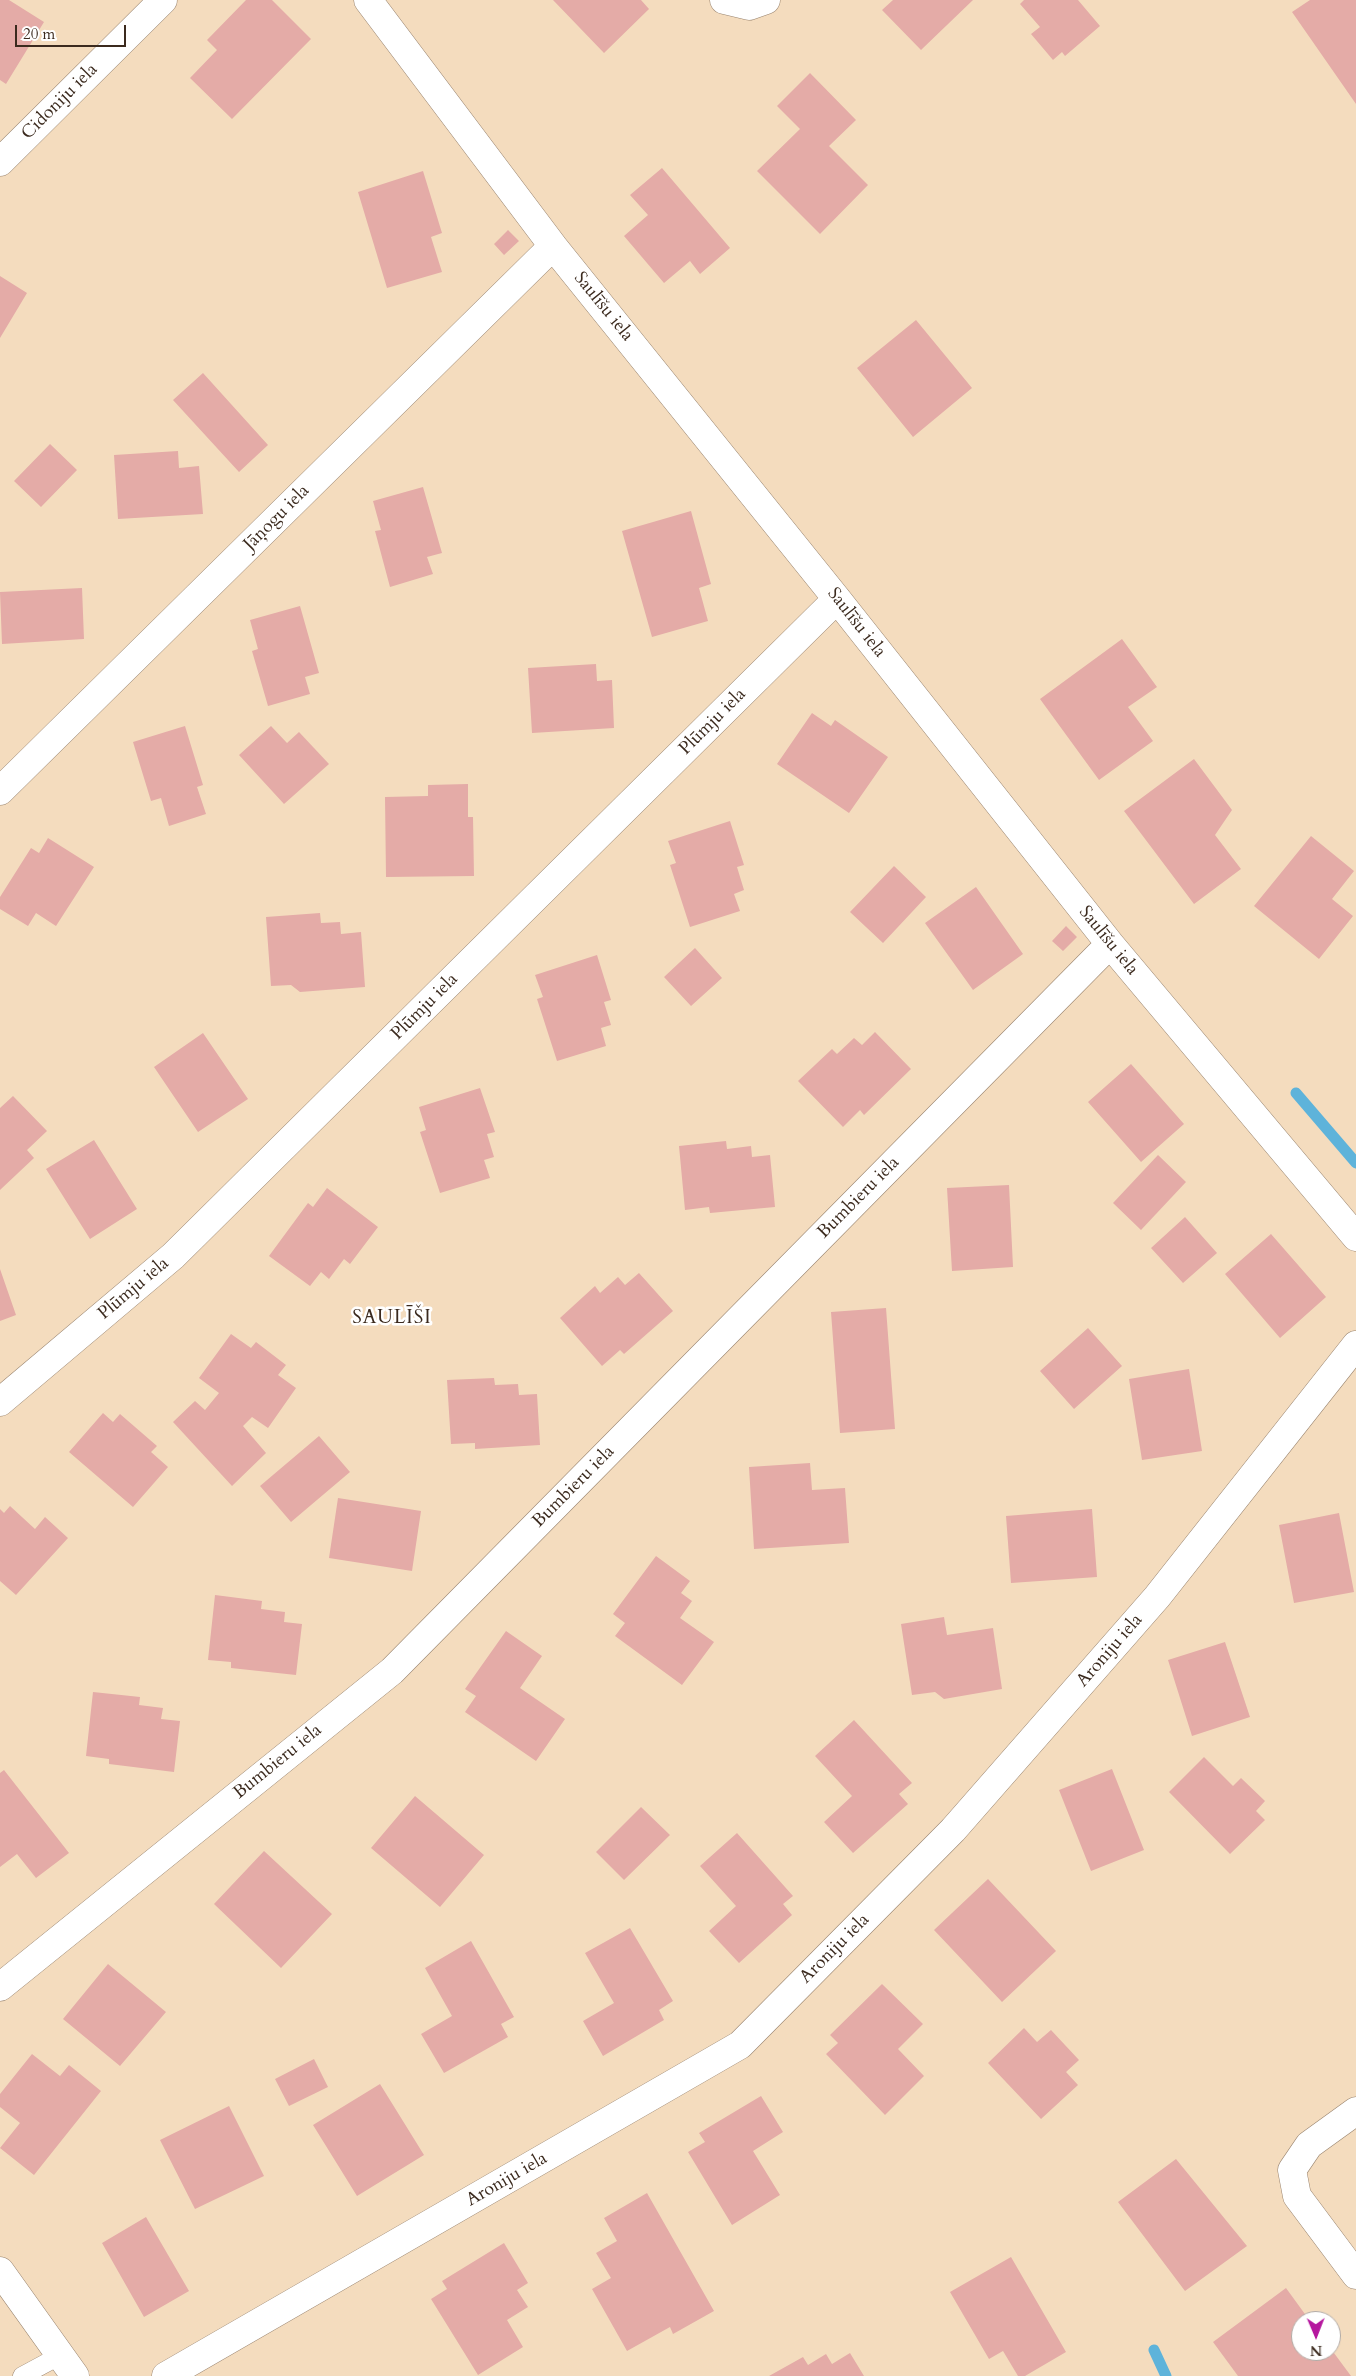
<!DOCTYPE html>
<meta charset="utf-8">
<style>
body{margin:0}
#map{position:relative;width:1356px;height:2376px;overflow:hidden;background:#f4dcbe;font-family:Cardo,serif}
canvas{display:block}
.north{position:absolute;left:1291px;top:2311px;width:50px;height:50px;box-sizing:border-box;background:#fff;border:1px solid #b1aaa5;border-radius:50%;rotate:179deg;font-size:14px;font-weight:700;line-height:20px;text-align:center;color:#3b2a1e}
.north::after{content:'';display:block;margin:auto;width:18px;height:22px;background:#b5179e;clip-path:polygon(50% 0,100% 100%,50% 72%,0 100%)}
.scale{position:absolute;left:15px;top:25px;width:111px;height:22px;box-sizing:border-box;border:2px solid #3b2a1e;border-top:0;padding-left:6px;font-size:15px;line-height:18px;white-space:nowrap;color:#3b2a1e;-webkit-text-stroke:4px #fff;paint-order:stroke}
</style>
<div id="map">
<canvas width="1356" height="2376"></canvas>
<div class="north">N</div>
<div class="scale">20 m</div>
</div>
<script>
const g = document.querySelector('canvas').getContext('2d');
g.lineJoin = 'round';
const toPath = rows => new Path2D(rows.map(r => 'M' + r).join(''));
function stroke(path, color, width, dash) { g.strokeStyle = color; g.lineWidth = width; g.lineCap = dash ? 'butt' : 'round'; g.setLineDash(dash || []); g.stroke(path); }
function fill(path, color) { g.fillStyle = color; g.fill(path, 'evenodd'); }
function write(font, color, halo, rows, align = 'center') {
  g.font = font + ' Cardo,serif'; g.lineWidth = 5; g.setLineDash([]); g.textBaseline = 'middle'; g.strokeStyle = halo; g.fillStyle = color; for (const [text, x, y, turn = 0] of rows) {
    g.save(); g.translate(x, y); g.rotate((+turn || 0) * Math.PI / 180); g.textAlign = isNaN(turn) ? turn : align; if (halo) g.strokeText(text, 0, 0); g.fillText(text, 0, 0); g.restore();
  }
}
stroke(toPath([
 [1296,1093,1356,1163],
 [1154,2350,1166,2376]
]), '#5eb3da', 11);
fill(toPath([
 [0,0,9,0,44,22,6,84,0,80],
 [246,0,272,0,311,39,232,119,190,78,217,50,207,40],
 [553,0,641,0,649,9,604,53],
 [893,0,973,0,921,50,882,10],
 [1024,0,1078,0,1100,26,1065,56,1062,52,1053,60,1031,34,1040,27,1020,4],
 [1310,0,1356,0,1356,104,1292,12],
 [810,73,856,120,829,146,868,185,820,234,757,171,800,129,777,106],
 [662,168,730,248,700,274,690,261,664,283,624,236,648,215,630,195],
 [423,171,442,233,431,237,442,272,387,288,358,192],
 [508,230,519,241,504,255,494,244],
 [0,276,27,293,0,338],
 [916,320,972,388,913,437,857,368],
 [203,373,268,445,239,472,173,400],
 [50,444,77,470,41,507,14,481],
 [178,451,179,468,199,466,203,514,118,519,114,455],
 [423,487,442,553,427,557,433,574,390,587,375,531,381,530,373,501],
 [691,511,711,584,699,588,708,621,652,637,622,531],
 [82,588,84,639,2,644,0,592],
 [300,606,319,673,305,677,310,694,268,706,252,651,258,649,250,620],
 [1122,639,1157,687,1128,707,1153,741,1099,780,1040,699],
 [596,664,597,681,612,680,614,728,532,733,528,668],
 [812,713,831,726,835,720,888,757,849,813,777,764],
 [185,726,203,785,197,787,206,814,169,826,161,798,151,801,133,742],
 [271,726,287,743,299,732,329,764,284,804,239,755],
 [1194,759,1232,810,1215,835,1241,869,1194,904,1124,811],
 [468,784,468,817,473,817,474,876,386,877,385,797,428,796,428,785],
 [730,821,744,865,737,867,744,890,734,894,740,911,690,927,670,865,676,863,668,841],
 [1311,836,1354,871,1332,899,1353,916,1319,959,1254,906],
 [48,838,94,867,56,926,36,913,28,926,0,909,0,897,31,848,39,853],
 [894,866,926,897,883,943,850,912],
 [976,887,1023,954,973,990,925,923],
 [320,913,321,923,340,922,341,934,361,932,365,987,300,992,291,985,271,986,266,917],
 [1066,926,1077,937,1063,951,1052,941],
 [695,948,722,978,691,1006,664,977],
 [597,955,611,1000,604,1002,611,1025,601,1028,606,1046,557,1061,537,999,543,997,535,975],
 [875,1032,911,1069,864,1115,860,1110,843,1127,798,1081,832,1049,837,1054,854,1038,862,1045],
 [203,1033,248,1099,198,1132,154,1067],
 [1131,1064,1184,1124,1141,1162,1088,1102],
 [480,1088,495,1132,487,1134,494,1157,484,1160,490,1178,440,1193,420,1132,426,1130,419,1107],
 [13,1096,47,1131,27,1150,34,1158,0,1190,0,1108],
 [94,1140,137,1209,90,1239,46,1169],
 [726,1141,727,1149,751,1146,752,1157,770,1155,775,1207,710,1213,709,1207,685,1210,679,1146],
 [1158,1155,1186,1182,1141,1230,1113,1203],
 [1009,1185,1013,1267,952,1271,947,1188],
 [327,1188,378,1227,350,1264,344,1259,329,1279,321,1272,310,1286,269,1256,308,1203,313,1207],
 [1185,1217,1217,1253,1183,1283,1151,1248],
 [1271,1234,1326,1297,1280,1338,1225,1274],
 [0,1269,16,1315,0,1321],
 [639,1273,673,1311,624,1354,620,1350,602,1366,560,1318,595,1286,600,1293,618,1277,625,1285],
 [886,1308,895,1429,840,1433,831,1312],
 [1088,1328,1122,1366,1074,1409,1040,1371],
 [231,1334,251,1348,256,1342,286,1365,278,1375,296,1388,268,1428,252,1417,243,1426,266,1453,232,1486,173,1422,195,1401,205,1410,219,1393,199,1378],
 [1189,1369,1202,1451,1142,1460,1129,1379],
 [494,1378,495,1385,518,1384,519,1395,537,1394,540,1445,475,1449,475,1443,451,1444,447,1380],
 [103,1413,113,1422,120,1414,157,1446,151,1452,168,1467,133,1507,69,1452],
 [319,1436,350,1472,291,1522,260,1486],
 [810,1463,812,1490,845,1488,849,1543,754,1549,749,1467],
 [338,1498,421,1511,412,1571,329,1558],
 [10,1506,35,1529,45,1517,68,1538,16,1595,0,1581,0,1509,4,1513],
 [1092,1509,1097,1577,1011,1583,1006,1516],
 [1339,1513,1354,1592,1294,1603,1279,1525],
 [656,1556,690,1581,681,1593,692,1601,680,1618,714,1642,682,1685,615,1636,625,1623,613,1614],
 [215,1595,262,1601,261,1609,285,1612,284,1622,302,1624,296,1675,231,1668,231,1662,208,1660],
 [944,1617,947,1635,993,1628,1002,1689,944,1699,935,1692,912,1695,901,1624],
 [506,1631,542,1656,520,1688,565,1719,536,1761,465,1712,476,1696,465,1689],
 [1225,1642,1250,1717,1192,1736,1168,1660],
 [93,1692,140,1697,139,1705,163,1708,161,1719,180,1721,174,1772,109,1764,109,1759,86,1756],
 [854,1720,912,1783,899,1794,908,1804,853,1853,824,1822,852,1796,815,1756],
 [1204,1757,1233,1786,1241,1778,1265,1801,1256,1811,1265,1820,1230,1854,1169,1792],
 [1112,1769,1144,1850,1091,1871,1059,1790],
 [4,1770,69,1853,36,1878,17,1854,0,1867,0,1773],
 [415,1796,484,1855,440,1907,371,1848],
 [641,1807,670,1835,624,1880,596,1852],
 [737,1833,793,1896,783,1904,792,1915,739,1963,709,1931,736,1906,700,1866],
 [264,1851,332,1914,281,1968,214,1904],
 [988,1879,1056,1951,1002,2002,934,1930],
 [630,1928,673,2001,659,2010,664,2020,603,2056,583,2021,614,2003,585,1953],
 [471,1941,514,2017,501,2024,508,2037,444,2073,421,2034,452,2016,425,1968],
 [108,1964,166,2012,120,2066,63,2019],
 [882,1984,923,2024,898,2049,924,2076,885,2115,826,2054,838,2043,830,2035],
 [1024,2028,1037,2042,1051,2030,1079,2060,1066,2072,1078,2085,1041,2119,988,2063],
 [32,2054,60,2076,69,2065,101,2091,34,2175,0,2148,20,2123,0,2107,0,2094],
 [314,2059,328,2087,289,2106,275,2079],
 [380,2084,424,2155,357,2196,313,2125],
 [761,2096,783,2132,753,2151,780,2195,732,2225,688,2152,705,2142,699,2133],
 [229,2106,264,2176,195,2209,160,2140],
 [1176,2159,1247,2246,1185,2291,1118,2202],
 [647,2193,714,2311,673,2334,670,2327,627,2351,592,2289,611,2278,596,2253,617,2241,604,2218],
 [146,2217,189,2291,144,2317,102,2243],
 [504,2243,528,2283,517,2290,528,2307,507,2320,523,2347,478,2375,431,2299,447,2289,442,2281],
 [1011,2257,1066,2352,1025,2376,1018,2376,1003,2351,989,2359,950,2292],
 [1286,2288,1310,2321,1301,2321,1301,2351,1331,2351,1331,2349,1351,2376,1238,2376,1213,2342],
 [850,2353,864,2376,769,2376,803,2357,808,2365,826,2354,832,2364]
]), '#e4aba7');
const lane = toPath([
 [22,2376,61,2355]
]);
const street = toPath([
 [368,0,553,246,837,599,1110,944,1356,1237],
 [724,0,749,6,766,0],
 [0,162,163,0],
 [0,791,553,246],
 [0,1402,173,1256,837,599],
 [0,1987,392,1671,1110,944],
 [1356,2111,1309,2145,1292,2170,1297,2196,1356,2275],
 [0,2271,75,2376],
 [166,2376,740,2045,953,1830,1157,1597,1356,1345]
]);
stroke(lane, '#98836e', 19);
stroke(street, '#98836e', 29);
stroke(lane, '#fff', 18);
stroke(street, '#fff', 28);
write('18px', '#3b2a1e', '#fff', [
 ["Cidoniju iela",60,102,-45],
 ["Saulīšu iela",603,307,51],
 ["Jāņogu iela",277,518,-45],
 ["Saulīšu iela",856,623,52],
 ["Plūmju iela",713,722,-45],
 ["Saulīšu iela",1108,941,51],
 ["Plūmju iela",425,1007,-45],
 ["Bumbieru iela",859,1198,-45],
 ["Plūmju iela",134,1289,-40],
 ["Bumbieru iela",574,1487,-45],
 ["Aroniju iela",1110,1651,-49],
 ["Bumbieru iela",278,1762,-39],
 ["Aroniju iela",835,1949,-45],
 ["Aroniju iela",507,2180,-30]
]);
g.letterSpacing = '1px';
write('19px', '#3b2a1e', '#fff', [
 ["SAULĪŠI",392,1319]
]);
g.letterSpacing = '0px';
</script>
